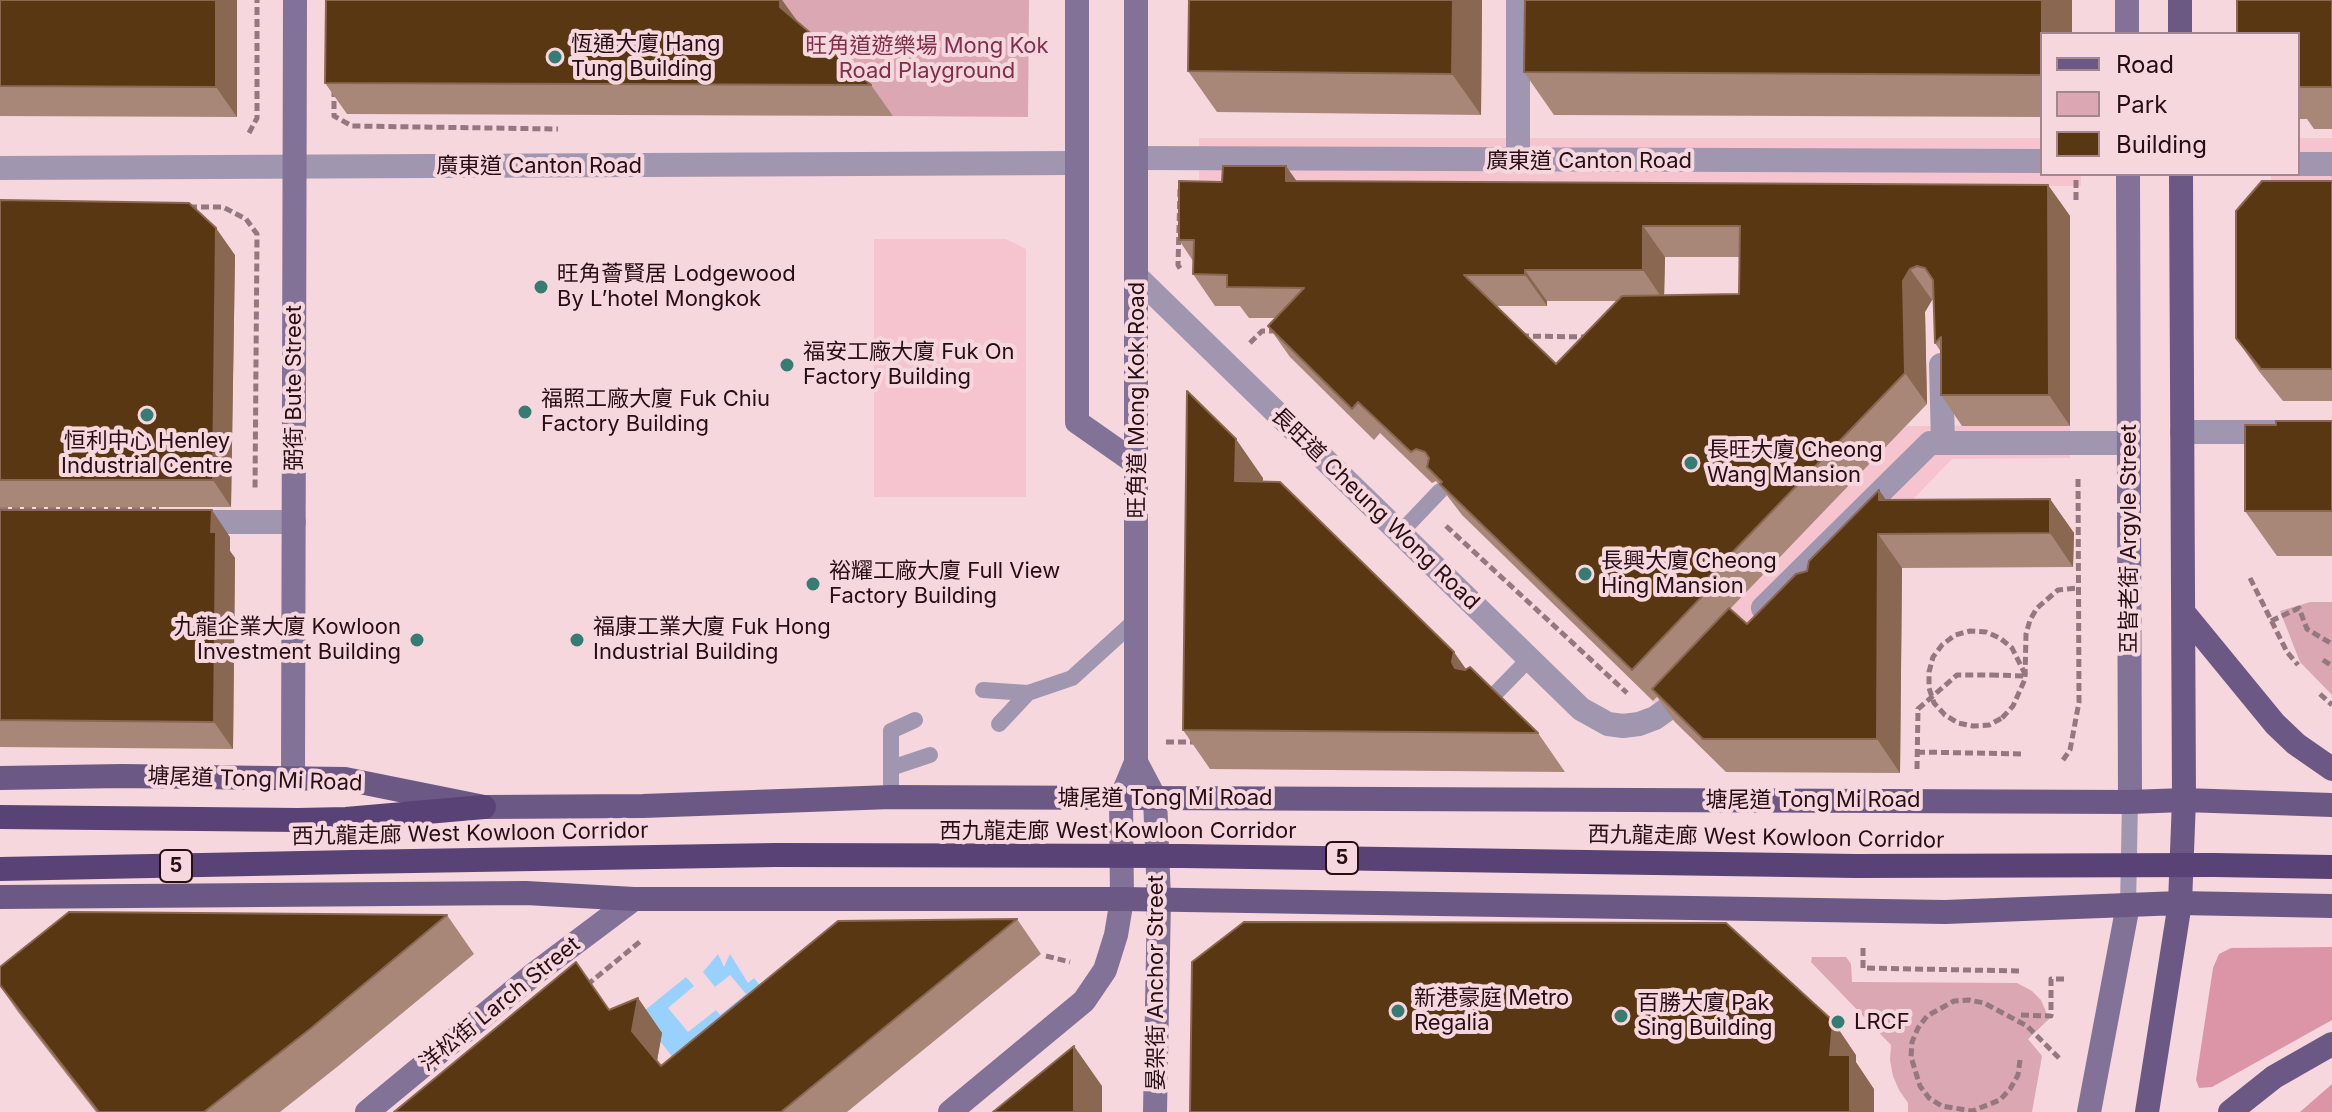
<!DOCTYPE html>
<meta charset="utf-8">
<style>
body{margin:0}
#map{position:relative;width:2332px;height:1112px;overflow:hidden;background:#f6d7de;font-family:Inter,sans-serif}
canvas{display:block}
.legend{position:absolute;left:2040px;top:32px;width:260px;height:144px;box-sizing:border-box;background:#f6d7de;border:2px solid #a3878e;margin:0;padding:10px 14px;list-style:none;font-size:24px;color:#270e15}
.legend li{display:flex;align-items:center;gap:16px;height:40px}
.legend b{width:40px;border:2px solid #a3878e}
</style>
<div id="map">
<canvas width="2332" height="1112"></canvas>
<ul class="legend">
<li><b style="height:10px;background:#6c5885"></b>Road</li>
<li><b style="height:22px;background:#daa7b2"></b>Park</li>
<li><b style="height:22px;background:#5a3713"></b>Building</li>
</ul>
</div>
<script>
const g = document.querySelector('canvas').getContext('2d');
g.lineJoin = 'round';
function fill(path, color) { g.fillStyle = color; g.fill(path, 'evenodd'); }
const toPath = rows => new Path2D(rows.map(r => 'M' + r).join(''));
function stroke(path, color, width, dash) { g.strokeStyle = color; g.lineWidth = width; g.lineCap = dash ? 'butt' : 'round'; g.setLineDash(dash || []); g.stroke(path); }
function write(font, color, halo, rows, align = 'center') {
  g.font = font + ' Inter,"Noto Sans TC",sans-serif'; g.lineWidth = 8; g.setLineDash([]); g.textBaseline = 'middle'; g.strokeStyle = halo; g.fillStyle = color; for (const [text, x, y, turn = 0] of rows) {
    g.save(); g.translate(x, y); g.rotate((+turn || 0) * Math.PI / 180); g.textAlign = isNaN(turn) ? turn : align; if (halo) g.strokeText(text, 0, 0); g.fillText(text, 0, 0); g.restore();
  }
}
fill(toPath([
 [1199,138,2042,138,2042,174,2081,174,2081,186,1199,186],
 [2298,138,2332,138,2332,199,2271,200,2271,174,2298,174],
 [874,239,1006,239,1026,249,1026,497,874,497],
 [2070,425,2070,458,1952,459,1687,734,1646,695,1906,426]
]), '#f6c4cf');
fill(toPath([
 [776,0,1029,0,1028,117,893,116,810,45],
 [2310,602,2332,602,2332,695,2300,662,2280,611],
 [1812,957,1846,957,1851,964,1852,982,2017,983,2032,991,2041,1000,2049,1019,2028,1039,2042,1056,2032,1112,1908,1112,1908,1103,1899,1090,1893,1076,1890,1060,1891,1045,1811,962]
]), '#daa7b2');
fill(toPath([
 [2332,947,2332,1020,2212,1087,2199,1088,2196,1080,2213,968,2219,954,2231,948],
 [2332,1084,2332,1112,2300,1112]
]), '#db95a6');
fill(toPath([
 [718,954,724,967,730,954,748,983,754,978,774,1003,687,1075,639,1015,686,977,694,986,668,1008,688,1032,716,1010,720,1015,746,994,730,975,715,987,703,972]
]), '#98d1fe');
stroke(toPath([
 [334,89,334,116,352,126,558,129],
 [249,133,257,118,257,0],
 [1180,189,1178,265,1181,270],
 [2076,200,2076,174],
 [189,207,223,207,246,219,257,234,255,490],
 [1521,336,1587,337],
 [1250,343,1262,331,1275,331],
 [0,507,159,508],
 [1446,526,1627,693],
 [2250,578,2287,652,2298,665],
 [2271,621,2299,608,2307,629,2332,644],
 [2323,660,2332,666],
 [2320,694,2332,705],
 [2002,718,2013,706,2025,679,2026,634,2030,620,2037,608,2058,590,2078,588],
 [1166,742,1196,742],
 [1917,752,2025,754],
 [2063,760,2070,750,2079,702,2078,476],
 [1917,769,1918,709,1957,675,1991,675],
 [1863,948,1863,968,2021,971],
 [1046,956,1070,962],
 [587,985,642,940],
 [2021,1015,2051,1016,2051,979,2066,979],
 [2020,1060,2018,1075,2010,1089,2000,1100,1972,1111,1942,1106,1929,1098,1920,1086,1911,1057,1912,1042,1918,1028,1927,1016,1954,1001,1969,1000,1984,1003,2027,1026,2059,1058]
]), '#95787f', 5, [8, 4]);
stroke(toPath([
 [1400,533,1440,491],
 [983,690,1028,693,1072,678,1137,619],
 [1490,699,1529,659],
 [999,724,1028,693],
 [891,768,930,755],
 [891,797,891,731,915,720],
 [2128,905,2130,802]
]), '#a096b0', 16);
stroke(toPath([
 [1137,158,2042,161],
 [1518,161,1518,0],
 [2298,164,2332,164],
 [0,168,1077,163],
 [1137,277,1581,709,1608,724,1623,726,1639,724,1655,718,1669,708,1688,688],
 [1941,365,1943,443],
 [2182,432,2332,432],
 [186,522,294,522],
 [1763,608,1930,443,2129,443]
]), '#a096b0', 24);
stroke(toPath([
 [1077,0,1077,422,1137,464],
 [2127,0,2127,34],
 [2128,174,2130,802],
 [1136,762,1155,798,1159,899,1155,1112],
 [293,777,295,0],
 [367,1112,534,974,634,899],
 [950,1112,1084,1001,1105,970,1116,935,1122,899,1121,798,1136,762,1136,0],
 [2089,1112,2128,905]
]), '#827297', 24);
stroke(toPath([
 [2180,0,2180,34],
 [2184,613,2275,724,2296,744,2332,769],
 [0,778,122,776,345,779,484,807,643,806,891,797,2130,802,2184,800,2332,805],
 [0,897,526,893,634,899,1122,899,1945,912,2180,903,2332,906],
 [2147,1112,2180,903,2184,800,2181,174],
 [2230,1112,2274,1077,2332,1044]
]), '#6c5885', 24);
stroke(toPath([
 [0,817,298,820,346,819,484,807],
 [0,869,353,862]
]), '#594275', 24);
stroke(toPath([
 [1991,675,2026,676,2012,648,2000,638,1986,632,1970,631,1955,635,1942,645,1933,657,1929,672,1929,688,1934,703,1945,715,1958,723,1973,726,1989,725,2002,718]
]), '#95787f', 5, [8, 4]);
stroke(toPath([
 [353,862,776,855,1183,856,1856,866,2214,865,2332,867]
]), '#594275', 24);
fill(toPath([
 [0,0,237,0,237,117,0,116],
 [326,0,782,0,798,22,871,85,893,116,347,114,325,83],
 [1189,0,1482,0,1481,115,1217,112,1188,71],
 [2072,0,2072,34,2042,34,2042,117,1554,115,1524,72],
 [2332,0,2332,129,2314,129,2307,119,2298,119,2298,34],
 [1296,181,2048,185,2070,216,2070,426,1962,426,1941,395,1941,352,1935,343,1934,299,1932,300,1925,312,1927,404,1730,609,1747,624,1807,571,1879,490,1886,500,2050,499,2074,533,2073,567,1902,568,1900,773,1726,772,1675,722,1657,697,1653,701,1462,515,1436,481,1432,483,1380,433,1374,440,1290,357,1268,326,1276,318,1249,318,1240,306,1215,306,1193,274,1193,261,1179,240,1222,182],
 [1665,257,1740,257,1739,294,1664,295],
 [1547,301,1617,301,1556,364,1496,306,1547,306],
 [2332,181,2332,401,2283,401,2258,370,2236,338],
 [0,200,235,255,231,507,0,507],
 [2332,421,2332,556,2277,556,2245,511,2276,425],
 [1263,478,1263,482,1466,669,1538,733,1565,772,1210,769,1183,730],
 [0,510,230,537,230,551,235,558,233,749,0,747],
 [447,915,474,954,337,1067,280,1112,96,1112,18,1012,0,986,0,967],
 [1017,919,1041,954,847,1112,394,1112,609,1010,638,998,662,1033,657,1061,661,1066]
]), '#a88778');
fill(toPath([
 [216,0,237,0,237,117,216,87],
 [780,0,782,0,802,28,780,7],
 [1453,0,1482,0,1481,115,1452,74],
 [2042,0,2072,0,2072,34,2042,34],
 [1286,166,1308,197,1286,181],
 [2048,185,2070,216,2070,426,2049,395],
 [1643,226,1665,257,1664,301,1643,270],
 [216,228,235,255,231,507,213,480],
 [1910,269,1932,300,1925,312,1927,404,1905,373,1903,281],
 [1525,270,1547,301,1547,306,1525,275],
 [1236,439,1263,478,1262,521,1235,481],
 [1879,490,1903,524,1879,500],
 [2050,499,2074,533,2073,567,2050,533],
 [212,510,230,537,230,551,235,558,233,749,214,722,211,532],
 [1878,534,1902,568,1900,773,1877,739],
 [1454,652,1482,692,1479,701,1452,662],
 [638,998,662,1033,656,1066,632,1031],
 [1833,1021,1856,1055,1856,1062,1874,1089,1874,1112,1850,1112,1830,1055],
 [1074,1046,1102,1086,1102,1112,1074,1112]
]), '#896750');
const building = toPath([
 [0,0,216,0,216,87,0,86,0,0],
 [326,0,780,0,780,7,871,85,325,83,326,0],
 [1189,0,1453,0,1452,74,1188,71,1189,0],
 [1525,0,2042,0,2042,75,1524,72,1525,0],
 [2237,0,2332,0,2332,87,2298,87,2298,34,2237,34,2237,0],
 [1223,166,1286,166,1286,181,2048,185,2049,395,1941,395,1941,337,1935,343,1933,280,1925,268,1917,266,1910,269,1903,281,1905,373,1703,583,1709,589,1632,670,1440,484,1442,482,1427,467,1429,458,1425,452,1416,449,1411,452,1358,402,1352,409,1268,326,1304,288,1227,287,1227,275,1193,274,1194,240,1179,240,1179,181,1222,182,1223,166],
 [1643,226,1740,226,1739,294,1622,296,1556,364,1464,275,1525,275,1525,270,1643,270,1643,226],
 [2262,181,2332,181,2332,369,2261,369,2236,338,2236,211,2262,181],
 [0,200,189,203,216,228,213,480,0,480,0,200],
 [1187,391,1236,439,1235,481,1280,482,1454,652,1452,662,1455,668,1465,670,1470,667,1538,733,1183,730,1187,391],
 [2276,421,2332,421,2332,511,2245,511,2245,425,2276,425,2276,421],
 [1879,490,1879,500,2050,499,2050,533,1878,534,1877,739,1703,739,1652,689,1729,608,1747,624,1796,574,1807,571,1809,561,1879,490],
 [0,510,212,510,211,532,216,532,214,722,0,720,0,510],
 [69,912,447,915,310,1029,204,1112,99,1112,0,985,0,967,69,912],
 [1017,919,781,1112,394,1112,576,962,609,1010,638,998,632,1031,661,1066,838,921,1017,919],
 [1244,922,1726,923,1833,1021,1830,1055,1850,1055,1850,1112,1190,1112,1192,962,1244,922],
 [1074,1046,1074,1112,993,1112,1074,1046]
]);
fill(building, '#5a3713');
stroke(building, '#896750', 2);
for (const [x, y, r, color] of [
 [555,57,8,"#367c72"],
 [541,287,8,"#367c72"],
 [787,365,8,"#367c72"],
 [525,412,8,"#367c72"],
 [147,415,8,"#367c72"],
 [1691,463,8,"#367c72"],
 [1585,574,8,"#367c72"],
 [813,584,8,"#367c72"],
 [417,640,8,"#367c72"],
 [577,640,8,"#367c72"],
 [1398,1011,8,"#367c72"],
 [1621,1016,8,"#367c72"],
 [1838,1022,8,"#367c72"]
]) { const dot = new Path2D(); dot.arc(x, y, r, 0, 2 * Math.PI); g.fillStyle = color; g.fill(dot); stroke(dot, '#f6d7de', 3); }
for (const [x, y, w] of [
 [1342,858,32],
 [176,866,32]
]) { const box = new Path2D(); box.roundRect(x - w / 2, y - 16, w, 32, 6); g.fillStyle = '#f6d7de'; g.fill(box); stroke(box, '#270e15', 2); }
write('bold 20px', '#270e15', null, [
 ["5",1342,858],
 ["5",176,866]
]);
write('22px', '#270e15', '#f6d7de', [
 ["恆通大廈 Hang",571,44],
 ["Tung Building",571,69],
 ["旺角薈賢居 Lodgewood",557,274],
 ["By L’hotel Mongkok",557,299],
 ["福安工廠大廈 Fuk On",803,352],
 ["Factory Building",803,377],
 ["福照工廠大廈 Fuk Chiu",541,399],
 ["Factory Building",541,424],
 ["恒利中心 Henley",147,441,"center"],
 ["Industrial Centre",147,466,"center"],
 ["長旺大廈 Cheong",1707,450],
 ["Wang Mansion",1707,475],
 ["長興大廈 Cheong",1601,561],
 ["Hing Mansion",1601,586],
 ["裕耀工廠大廈 Full View",829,571],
 ["Factory Building",829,596],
 ["九龍企業大廈 Kowloon",401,627,"right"],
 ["Investment Building",401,652,"right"],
 ["福康工業大廈 Fuk Hong",593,627],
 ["Industrial Building",593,652],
 ["新港豪庭 Metro",1414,998],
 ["Regalia",1414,1023],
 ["百勝大廈 Pak",1637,1003],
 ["Sing Building",1637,1028],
 ["LRCF",1854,1022]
], 'left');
write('22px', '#822f4a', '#f6d7de', [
 ["旺角道遊樂場 Mong Kok",927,46],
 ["Road Playground",927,71]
]);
write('22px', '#270e15', '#f6d7de', [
 ["廣東道 Canton Road",1589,161],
 ["廣東道 Canton Road",539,166],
 ["弼街 Bute Street",294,388,-90],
 ["旺角道 Mong Kok Road",1137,400,-90],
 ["長旺道 Cheung Wong Road",1375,509,44],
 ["亞皆老街 Argyle Street",2129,539,-90],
 ["塘尾道 Tong Mi Road",255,780,2],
 ["塘尾道 Tong Mi Road",1165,798],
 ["塘尾道 Tong Mi Road",1813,800],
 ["西九龍走廊 West Kowloon Corridor",1118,831],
 ["西九龍走廊 West Kowloon Corridor",470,834,-1],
 ["西九龍走廊 West Kowloon Corridor",1766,838,1],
 ["晏架街 Anchor Street",1156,983,-90],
 ["洋松街 Larch Street",500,1004,-39]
]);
</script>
